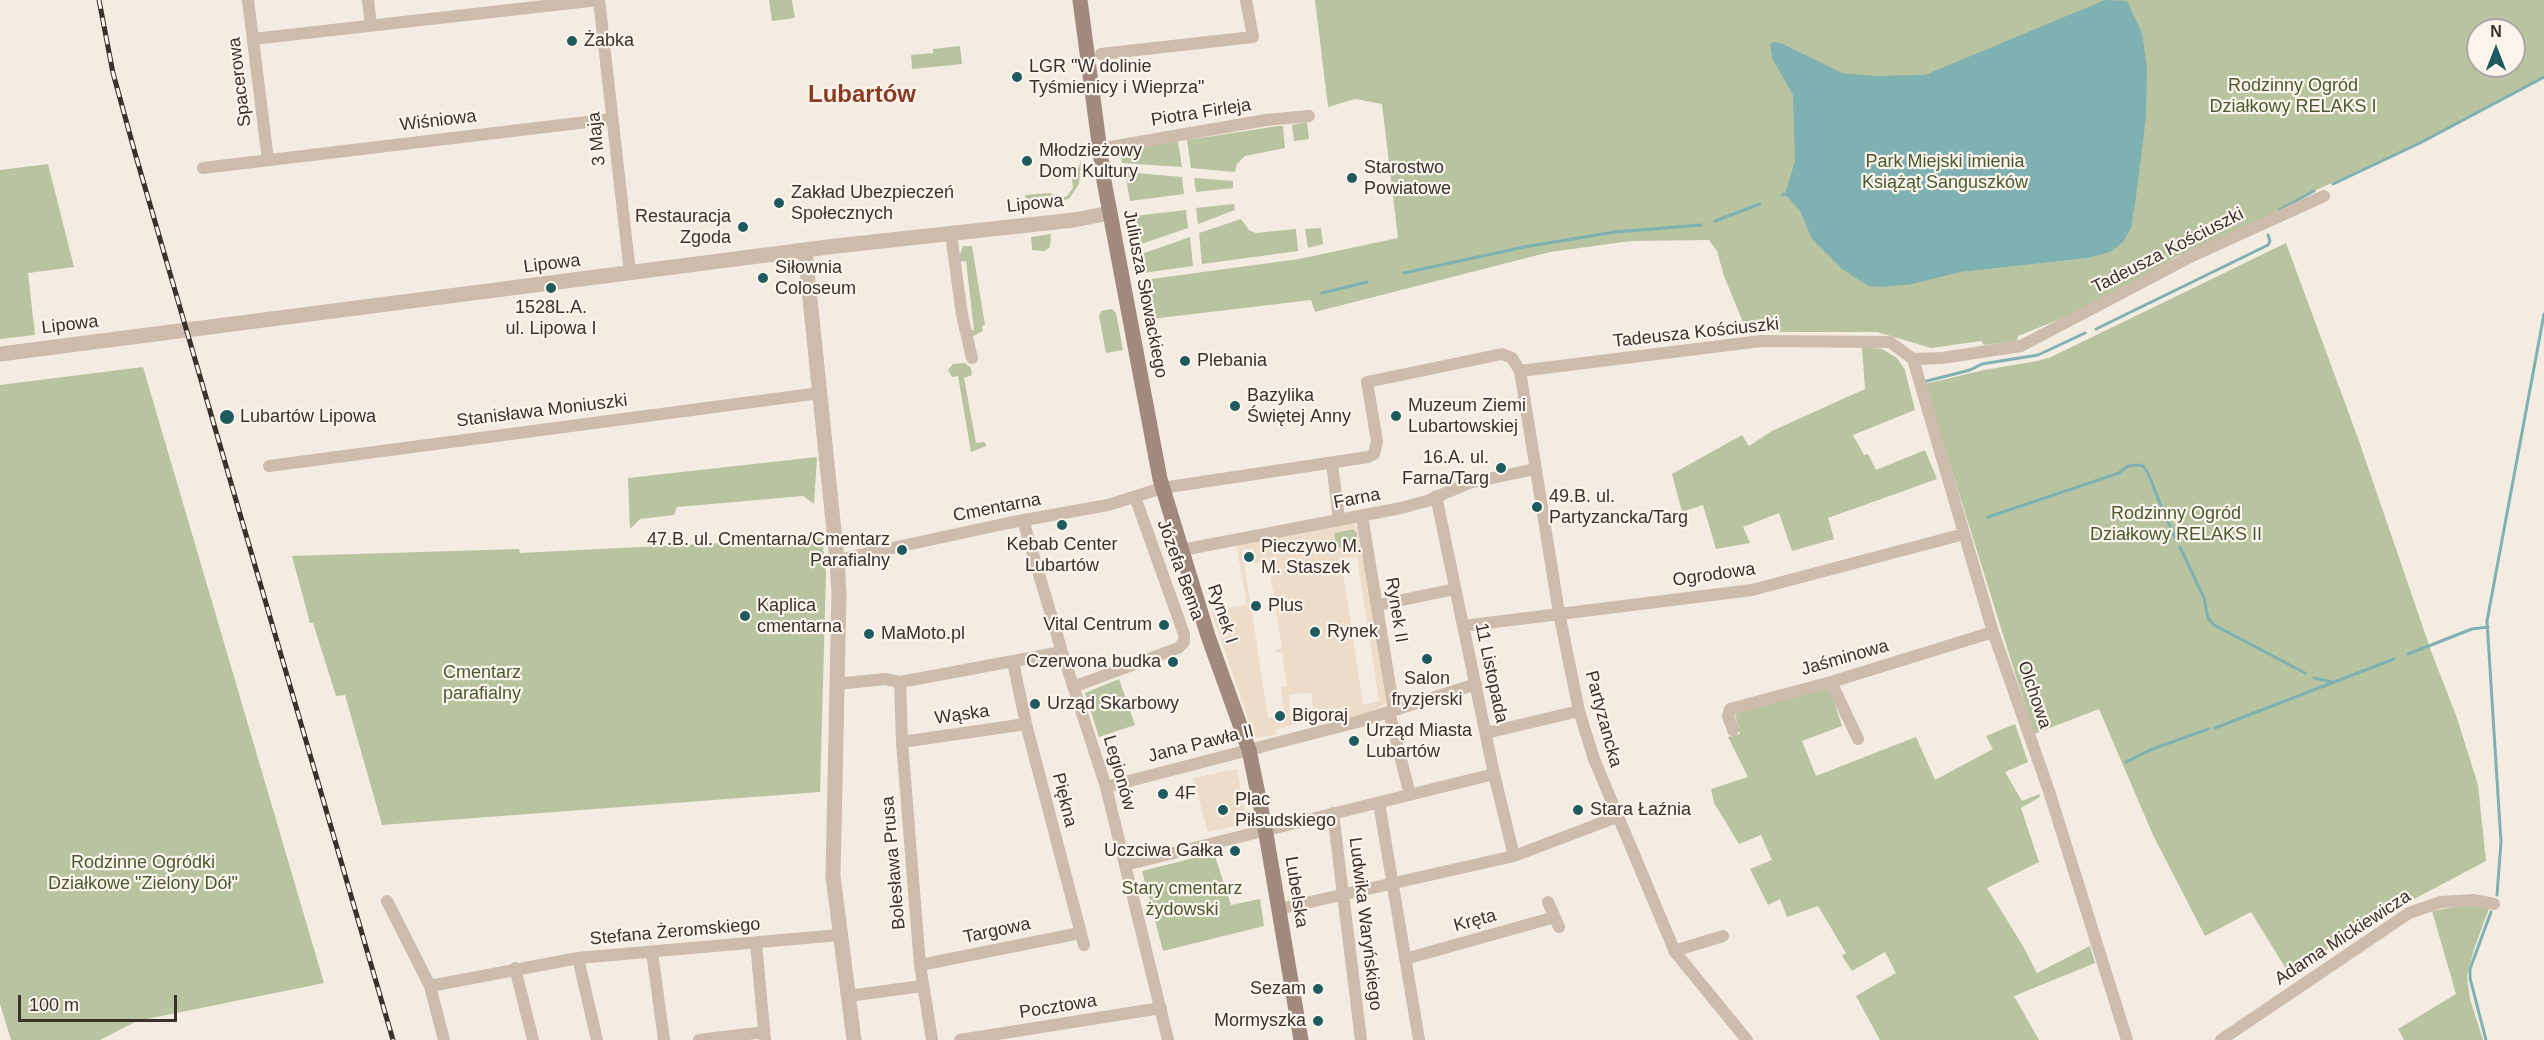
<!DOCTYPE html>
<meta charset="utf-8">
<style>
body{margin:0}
#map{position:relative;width:2544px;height:1040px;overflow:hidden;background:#f4ebe1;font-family:Helvetica,sans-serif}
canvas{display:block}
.north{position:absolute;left:2466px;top:18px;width:60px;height:60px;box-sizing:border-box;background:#fbf5ee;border:2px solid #aea6a0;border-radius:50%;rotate:0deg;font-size:16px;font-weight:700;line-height:24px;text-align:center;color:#3b302b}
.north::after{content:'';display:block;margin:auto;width:21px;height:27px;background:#1f5a5e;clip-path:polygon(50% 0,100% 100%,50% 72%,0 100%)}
.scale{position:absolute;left:18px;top:995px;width:159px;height:27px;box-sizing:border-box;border:3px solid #3b302b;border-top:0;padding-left:8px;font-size:18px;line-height:21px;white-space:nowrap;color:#3b302b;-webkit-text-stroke:4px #fbf5ee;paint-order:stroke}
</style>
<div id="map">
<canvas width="2544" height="1040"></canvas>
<div class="north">N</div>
<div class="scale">100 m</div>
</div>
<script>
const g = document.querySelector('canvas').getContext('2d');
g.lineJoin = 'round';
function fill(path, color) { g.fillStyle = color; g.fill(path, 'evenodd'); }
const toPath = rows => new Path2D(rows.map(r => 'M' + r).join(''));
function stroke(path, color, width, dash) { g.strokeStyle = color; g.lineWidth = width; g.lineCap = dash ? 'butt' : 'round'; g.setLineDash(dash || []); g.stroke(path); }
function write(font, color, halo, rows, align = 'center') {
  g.font = font + ' Helvetica,sans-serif'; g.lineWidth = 4.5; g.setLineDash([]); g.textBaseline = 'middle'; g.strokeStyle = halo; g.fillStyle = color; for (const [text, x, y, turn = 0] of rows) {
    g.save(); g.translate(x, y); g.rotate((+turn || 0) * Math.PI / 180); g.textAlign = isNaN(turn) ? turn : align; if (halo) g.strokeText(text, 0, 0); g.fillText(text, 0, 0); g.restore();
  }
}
fill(toPath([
 [769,0,792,0,795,18,772,21],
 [1315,0,2544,0,2544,77,2420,143,2314,191,2273,214,2174,258,2154,271,2065,317,2018,336,2017,341,1984,345,1981,341,1931,348,1877,332,1747,332,1724,276,1717,251,1709,240,1631,241,1550,252,1315,312,1311,300,1151,319,1144,280,1299,259,1398,238,1382,104,1355,99,1328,107],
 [2478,30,2514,30,2514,66,2478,66],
 [960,46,962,64,912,69,911,55,933,53,933,49],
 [1305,122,1307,123,1309,139,1294,141,1292,125],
 [1278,126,1283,126,1285,148,1245,156,1237,164,1235,172,1191,168,1187,140],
 [1178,141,1182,167,1122,163,1120,150],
 [1081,160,1079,184,1069,199,1026,207,1025,195,1050,193,1061,198,1067,196,1073,188,1072,179,1077,173],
 [48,164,74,267,28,273,35,335,0,339,0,170],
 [1125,172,1182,177,1184,194,1130,201],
 [1194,178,1233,181,1233,188,1196,192],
 [1234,204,1235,210,1198,224,1196,208],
 [1186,210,1188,228,1138,245,1134,216],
 [1241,219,1249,230,1256,233,1296,229,1298,251,1202,264,1199,233],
 [1321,228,1323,244,1308,248,1305,229],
 [1051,234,1050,247,1045,251,1032,250,1031,237],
 [1190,237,1193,266,1143,273,1139,255],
 [2286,243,2359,441,2431,651,2457,718,2478,785,2486,861,2418,897,2288,972,2251,912,2205,936,2153,835,2099,709,2034,734,1925,384,1984,370,2037,361,2051,357],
 [963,246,972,246,985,325,982,326,983,331,969,338,967,332,974,330,966,261,960,262,959,257],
 [1112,309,1116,313,1123,350,1106,353,1099,316,1101,311],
 [1862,347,1882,349,1897,358,1905,370,1915,410,1853,435,1864,455,1868,454,1876,470,1925,450,1937,479,1828,518,1834,539,1792,551,1779,513,1743,527,1750,543,1716,549,1703,505,1682,512,1672,474,1742,435,1749,446,1772,431,1865,389],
 [965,363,971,368,972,375,964,378,976,443,985,442,986,446,971,452,958,376,952,377,948,370,953,364],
 [143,367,324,983,137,1021,100,1040,11,1040,0,1004,0,385],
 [817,457,814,504,803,496,677,507,674,515,640,519,630,529,628,478],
 [1353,529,1357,533,1358,545,1355,547,1336,548,1334,533],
 [822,538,826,573,820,792,382,825,345,695,336,696,313,623,310,623,292,556,519,549,520,553],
 [1119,679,1135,725,1099,737,1085,693],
 [1827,688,1833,698,1842,726,1802,741,1816,776,1916,737,1935,780,1993,749,1986,736,2015,724,2028,762,2005,772,2022,801,2039,794,2040,797,2021,808,2039,862,1987,888,2023,946,2037,973,2090,946,2095,963,2014,996,2039,1040,1880,1040,1856,996,1896,973,1885,952,1852,971,1842,956,1846,953,1818,906,1787,917,1780,899,1768,905,1750,869,1772,860,1761,835,1739,844,1714,803,1711,789,1748,777,1728,737,1740,734,1735,715,1742,709],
 [1214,853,1231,905,1260,899,1264,926,1163,951,1142,871],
 [2460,906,2490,906,2474,949,2467,976,2470,999,2483,1040,2404,1040,2398,1029,2456,994,2432,911]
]), '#b8c4a0');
fill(toPath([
 [1343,524,1353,524,1360,529,1389,702,1365,714,1311,726,1309,721,1304,721,1275,730,1276,735,1255,738,1211,611,1247,605,1236,544],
 [1353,529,1357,533,1358,545,1355,547,1336,548,1334,533],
 [1242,549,1253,549,1255,563,1260,563,1259,559,1268,558,1282,649,1276,650,1276,653,1282,652,1287,686,1281,688,1285,717,1268,718],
 [1357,556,1379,701,1363,705,1341,559],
 [1312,693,1313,715,1290,716,1289,694],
 [1237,769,1247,823,1208,832,1193,778]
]), '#ecdcc8');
fill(toPath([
 [2105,0,2127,1,2142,33,2147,69,2146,117,2136,197,2131,228,2123,242,2110,252,2087,258,1960,272,1912,284,1882,287,1868,286,1842,269,1812,239,1800,211,1785,194,1795,161,1793,95,1772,58,1770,44,1775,42,1783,44,1842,73,1876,76,1925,75]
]), '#7fb0b2');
stroke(toPath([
 [2333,184,2420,143,2544,77],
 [1782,195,1785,194],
 [2279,210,2314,191],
 [1715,221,1760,204],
 [1404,273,1524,247,1615,232,1701,225],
 [1322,293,1367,282],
 [2096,329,2268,245,2270,241,2268,235],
 [1923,382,1970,370,1982,364,2038,355,2085,333],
 [2165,515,2177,541],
 [1988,517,2119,473,2128,466,2138,465,2143,466,2148,473,2161,506],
 [2180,547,2204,598,2208,618,2214,625,2305,673],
 [2408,654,2472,629,2488,627],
 [2314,678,2332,682],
 [2215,728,2394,659],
 [2126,762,2150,750,2208,729],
 [2497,895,2501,842,2487,621,2544,314],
 [2486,1040,2470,978,2470,969,2491,912]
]), '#7fb0b2', 3);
stroke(toPath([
 [248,0,268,160],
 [368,0,371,25],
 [599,0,630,273],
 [253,39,598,0],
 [1101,54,1253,37,1246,0],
 [1099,149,1266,120,1309,116],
 [203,168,612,119],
 [951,234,962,315,972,358],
 [1913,359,1993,632,2049,791,2127,1040],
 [1520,371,1761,341,1890,342,1913,359,1942,358,2021,346,2192,256,2324,196],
 [1332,463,1339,520],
 [269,466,820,393],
 [1436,496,1494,774,1514,856],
 [1362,516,1394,710],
 [1023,520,1062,652,1106,787,1168,1040],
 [1182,550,1401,508,1427,501,1469,483,1535,469],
 [837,560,1008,523,1108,505,1162,488,1368,457,1374,454,1377,441,1367,382,1502,354,1512,358,1520,371,1559,613,1579,711,1594,759,1675,952,1747,1040],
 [1378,605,1455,589],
 [1463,626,1752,590,1964,534],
 [1013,662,1026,724,1084,945],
 [900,682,902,742,920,965,932,1040],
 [1831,682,1858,739],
 [837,684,885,679,900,682,1062,652],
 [1073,687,1178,648,1184,642,1184,634,1135,497],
 [1389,712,1410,795],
 [1733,730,1728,716,1730,709,1831,682,1993,632],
 [1486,733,1579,711],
 [902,742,1026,724],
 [1106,787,1357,722,1476,684],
 [1379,803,1419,1040],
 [1333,813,1361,1040],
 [1125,865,1494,774],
 [387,901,430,986,444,1040],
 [1548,902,1559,927],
 [1279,909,1514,856,1617,817],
 [756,943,765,1040],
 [1674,951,1723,936],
 [652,952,664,1040],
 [578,958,597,1040],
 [1405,959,1555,917],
 [920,965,1080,933],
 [515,968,533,1040],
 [430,986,578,958,839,935],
 [848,996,922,986],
 [699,1040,764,1032],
 [960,1040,1161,1008],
 [2221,1040,2409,913,2441,902,2473,900,2494,904]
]), '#cdbbac', 12);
stroke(toPath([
 [805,251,837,560,839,594,833,876,854,1040],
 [0,354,836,246,1074,220,1110,213]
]), '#cdbbac', 15);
stroke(toPath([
 [1080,0,1104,181,1160,479,1208,636,1249,750,1265,828,1301,1040]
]), '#a18a7d', 15);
const rail = toPath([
 [99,0,113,73,135,153,393,1040]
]);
stroke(rail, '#3b302b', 5);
stroke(rail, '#fbf5ee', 3, [9]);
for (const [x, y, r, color] of [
 [572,41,6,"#1f5a5e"],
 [1017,77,6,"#1f5a5e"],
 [1027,161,6,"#1f5a5e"],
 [1352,178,6,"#1f5a5e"],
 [779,203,6,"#1f5a5e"],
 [743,227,6,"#1f5a5e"],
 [763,278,6,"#1f5a5e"],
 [551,288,6,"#1f5a5e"],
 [1185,361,6,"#1f5a5e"],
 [1235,406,6,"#1f5a5e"],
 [1396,416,6,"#1f5a5e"],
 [227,417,8,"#1f5a5e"],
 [1501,468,6,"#1f5a5e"],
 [1537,507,6,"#1f5a5e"],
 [1062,525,6,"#1f5a5e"],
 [902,550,6,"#1f5a5e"],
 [1249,557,6,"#1f5a5e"],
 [1256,606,6,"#1f5a5e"],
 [745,616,6,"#1f5a5e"],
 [1164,625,6,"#1f5a5e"],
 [1315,632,6,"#1f5a5e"],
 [869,634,6,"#1f5a5e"],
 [1427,659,6,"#1f5a5e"],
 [1173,662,6,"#1f5a5e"],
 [1035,704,6,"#1f5a5e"],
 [1280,716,6,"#1f5a5e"],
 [1354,741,6,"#1f5a5e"],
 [1163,794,6,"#1f5a5e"],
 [1223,810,6,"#1f5a5e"],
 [1578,810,6,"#1f5a5e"],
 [1235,851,6,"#1f5a5e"],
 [1318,989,6,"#1f5a5e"],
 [1318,1021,6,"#1f5a5e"]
]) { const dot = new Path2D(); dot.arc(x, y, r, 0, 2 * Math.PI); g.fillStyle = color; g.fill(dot); stroke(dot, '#fbf5ee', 2); }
write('18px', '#3b302b', '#fbf5ee', [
 ["Żabka",584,41],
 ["LGR \"W dolinie",1029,67],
 ["Tyśmienicy i Wieprza\"",1029,88],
 ["Młodzieżowy",1039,151],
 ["Dom Kultury",1039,172],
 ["Starostwo",1364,168],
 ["Powiatowe",1364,189],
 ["Zakład Ubezpieczeń",791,193],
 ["Społecznych",791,214],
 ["Restauracja",731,217,"right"],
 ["Zgoda",731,238,"right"],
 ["Siłownia",775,268],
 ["Coloseum",775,289],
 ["1528L.A.",551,308,"center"],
 ["ul. Lipowa I",551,329,"center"],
 ["Plebania",1197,361],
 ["Bazylika",1247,396],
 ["Świętej Anny",1247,417],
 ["Muzeum Ziemi",1408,406],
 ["Lubartowskiej",1408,427],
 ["Lubartów Lipowa",240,417],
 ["16.A. ul.",1489,458,"right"],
 ["Farna/Targ",1489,479,"right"],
 ["49.B. ul.",1549,497],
 ["Partyzancka/Targ",1549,518],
 ["47.B. ul. Cmentarna/Cmentarz",890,540,"right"],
 ["Parafialny",890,561,"right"],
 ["Kebab Center",1062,545,"center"],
 ["Lubartów",1062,566,"center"],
 ["Pieczywo M.",1261,547],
 ["M. Staszek",1261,568],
 ["Kaplica",757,606],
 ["cmentarna",757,627],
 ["Plus",1268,606],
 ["Vital Centrum",1152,625,"right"],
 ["Rynek",1327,632],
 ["MaMoto.pl",881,634],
 ["Czerwona budka",1161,662,"right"],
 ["Salon",1427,679,"center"],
 ["fryzjerski",1427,700,"center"],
 ["Urząd Skarbowy",1047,704],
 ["Bigoraj",1292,716],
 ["Urząd Miasta",1366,731],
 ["Lubartów",1366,752],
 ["4F",1175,794],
 ["Plac",1235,800],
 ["Piłsudskiego",1235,821],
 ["Stara Łaźnia",1590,810],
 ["Uczciwa Gałka",1223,851,"right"],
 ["Sezam",1306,989,"right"],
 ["Mormyszka",1306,1021,"right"]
], 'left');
write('18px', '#3b302b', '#fbf5ee', [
 ["Spacerowa",240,82,-97],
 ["Piotra Firleja",1201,113,-9],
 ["Wiśniowa",438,121,-7],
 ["3 Maja",597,139,-96],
 ["Lipowa",1035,204,-6],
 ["Tadeusza Kościuszki",2168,251,-27],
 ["Lipowa",552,264,-7],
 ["Juliusza Słowackiego",1145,294,79],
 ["Lipowa",70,325,-7],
 ["Tadeusza Kościuszki",1696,333,-6],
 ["Stanisława Moniuszki",542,411,-7],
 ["Farna",1357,499,-11],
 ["Cmentarna",997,508,-11],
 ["Józefa Bema",1180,570,70],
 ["Ogrodowa",1714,575,-8],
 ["Rynek II",1396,610,81],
 ["Rynek I",1222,614,72],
 ["Jaśminowa",1845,658,-16],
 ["11 Listopada",1491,673,78],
 ["Olchowa",2034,695,71],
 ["Wąska",962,715,-8],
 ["Partyzancka",1603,719,75],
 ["Jana Pawła II",1201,744,-14],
 ["Legionów",1119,773,74],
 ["Piękna",1064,800,76],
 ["Bolesława Prusa",894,863,-95],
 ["Lubelska",1296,892,81],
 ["Kręta",1475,921,-15],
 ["Ludwika Waryńskiego",1365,924,83],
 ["Targowa",997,931,-12],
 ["Stefana Żeromskiego",675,932,-5],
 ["Adama Mickiewicza",2343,938,-33],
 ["Pocztowa",1058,1007,-9]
]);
write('18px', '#4a5a2e', '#fbf5ee', [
 ["Rodzinny Ogród",2293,86],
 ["Działkowy RELAKS I",2293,107],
 ["Park Miejski imienia",1945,162],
 ["Książąt Sanguszków",1945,183],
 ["Rodzinny Ogród",2176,514],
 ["Działkowy RELAKS II",2176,535],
 ["Cmentarz",482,673],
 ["parafialny",482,694],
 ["Rodzinne Ogródki",143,863],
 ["Działkowe \"Zielony Dół\"",143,884],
 ["Stary cmentarz",1182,889],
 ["żydowski",1182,910]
]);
write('bold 24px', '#8c3b22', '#fbf5ee', [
 ["Lubartów",862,95]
]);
</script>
